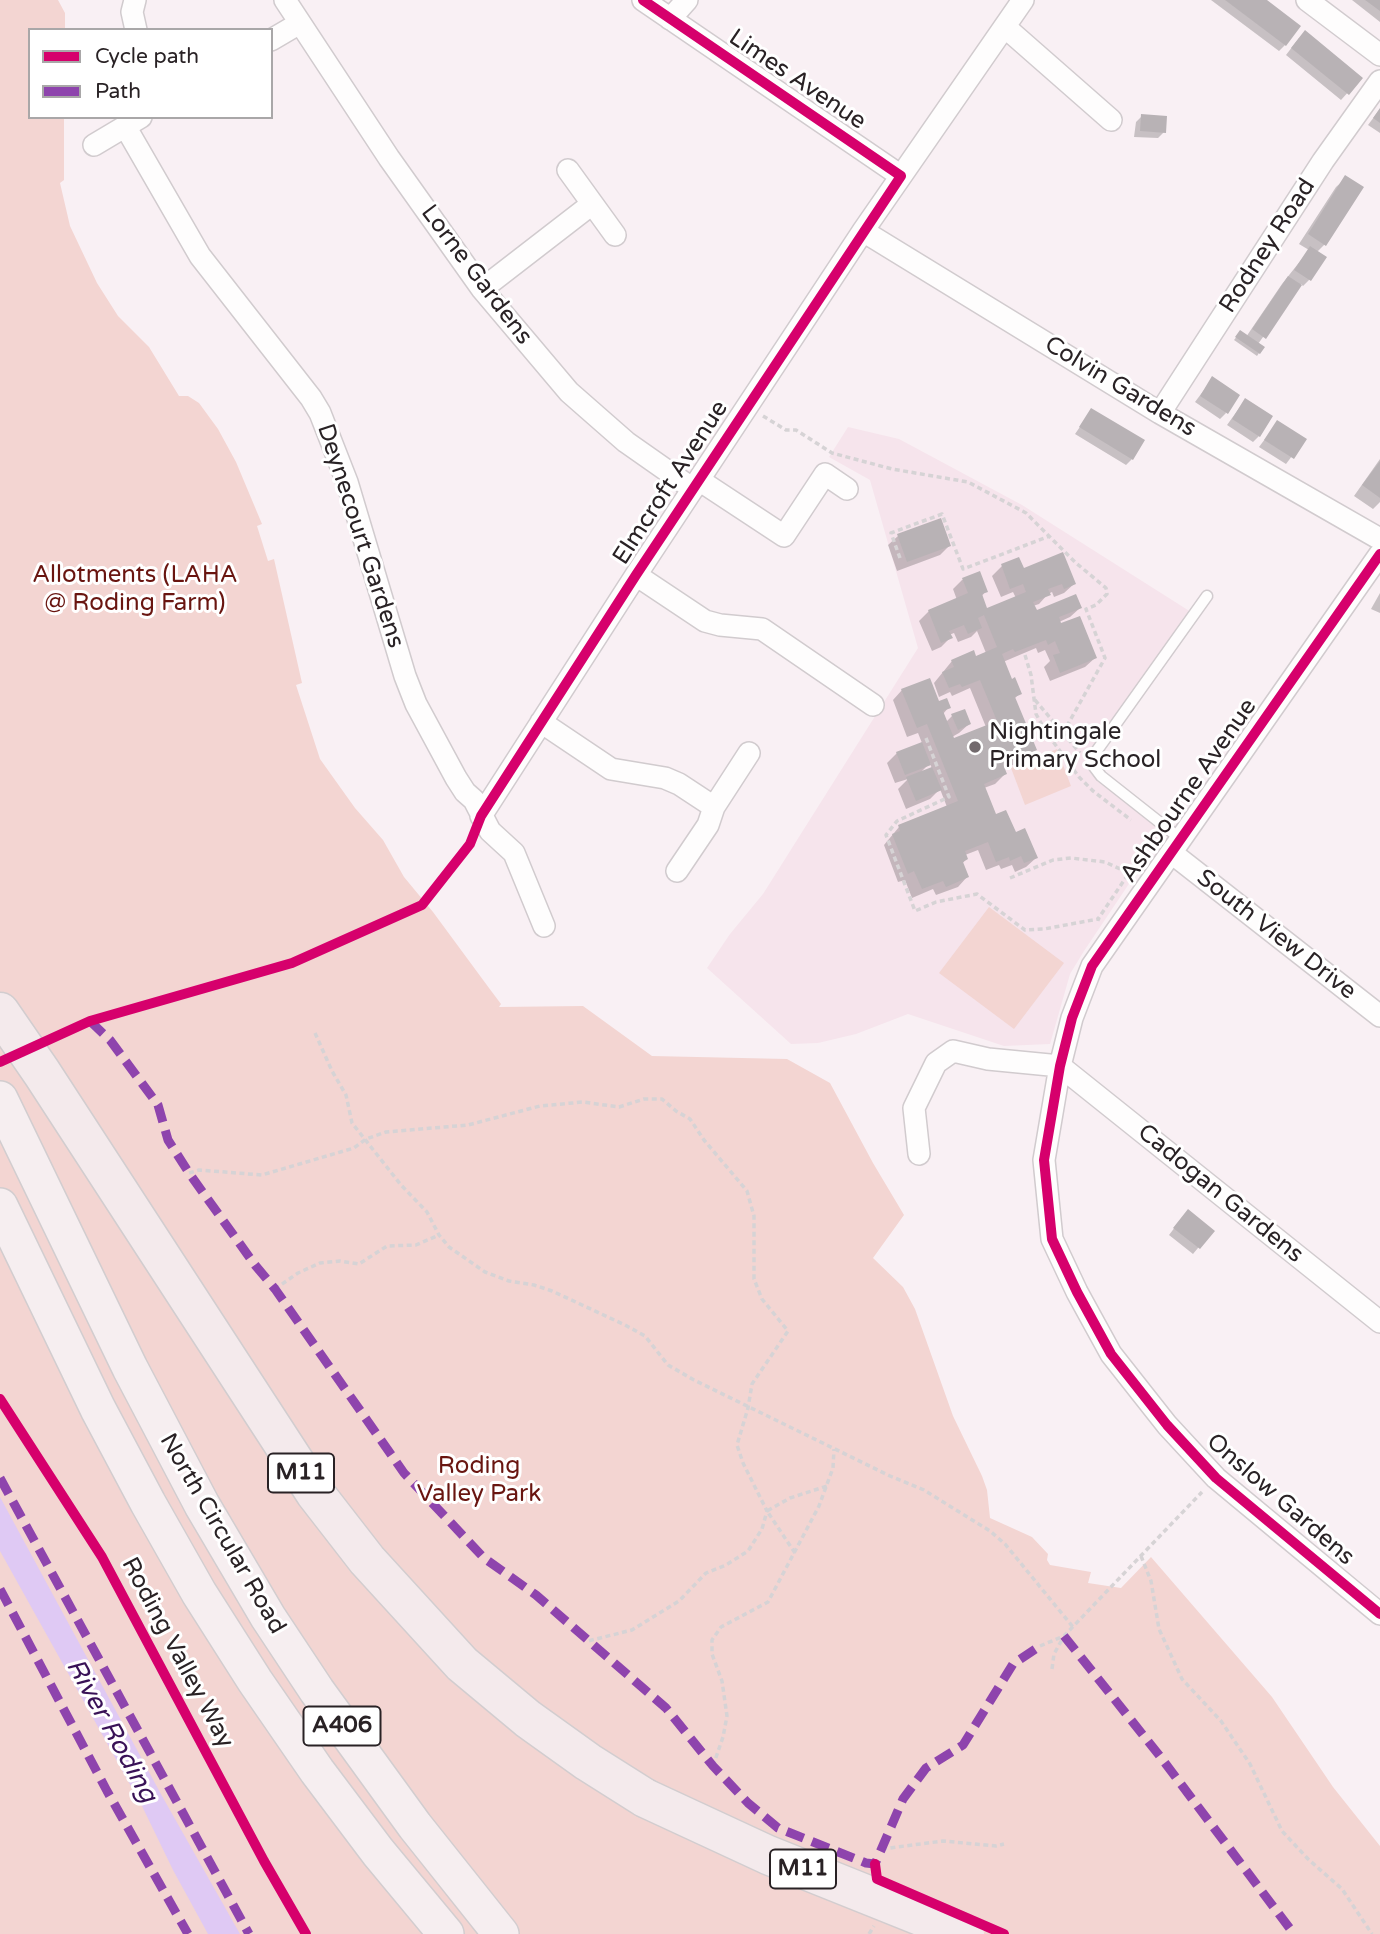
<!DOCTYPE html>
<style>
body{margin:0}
#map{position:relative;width:1380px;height:1934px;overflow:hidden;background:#f9f0f4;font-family:"Varela Round",sans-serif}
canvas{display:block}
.legend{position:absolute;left:28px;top:28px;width:245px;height:91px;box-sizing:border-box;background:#fff;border:2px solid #a9a7a8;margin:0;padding:9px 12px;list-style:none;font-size:21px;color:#292225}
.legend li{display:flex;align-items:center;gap:14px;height:35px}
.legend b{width:35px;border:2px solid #a9a7a8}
</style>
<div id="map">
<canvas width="1380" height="1934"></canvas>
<ul class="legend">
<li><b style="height:9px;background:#d6006c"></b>Cycle path</li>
<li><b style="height:9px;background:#8e44ad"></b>Path</li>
</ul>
</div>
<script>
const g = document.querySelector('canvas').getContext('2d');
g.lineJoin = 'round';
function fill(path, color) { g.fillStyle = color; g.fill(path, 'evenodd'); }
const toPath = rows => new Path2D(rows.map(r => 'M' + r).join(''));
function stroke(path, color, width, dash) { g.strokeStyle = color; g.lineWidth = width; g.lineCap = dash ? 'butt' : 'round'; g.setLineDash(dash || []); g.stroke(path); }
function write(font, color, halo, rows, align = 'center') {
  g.font = font + ' "Varela Round",sans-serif'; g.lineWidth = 6; g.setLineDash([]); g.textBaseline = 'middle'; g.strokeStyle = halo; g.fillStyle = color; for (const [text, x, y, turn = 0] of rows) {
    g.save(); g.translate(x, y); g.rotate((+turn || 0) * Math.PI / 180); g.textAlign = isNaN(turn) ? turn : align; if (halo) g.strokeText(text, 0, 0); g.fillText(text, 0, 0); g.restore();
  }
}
fill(toPath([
 [848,427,899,439,1022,505,1191,612,1082,765,1163,833,1084,951,1070,974,1050,1044,1004,1046,908,1014,856,1034,818,1043,791,1044,707,968,730,934,763,894,918,648,870,480,829,457]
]), '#f6e4ec');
fill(toPath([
 [0,0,58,0,65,13,65,30,30,30,30,117,64,117,64,180,60,183,70,226,97,283,118,316,149,347,179,396,188,396,199,403,218,429,236,462,262,524,257,526,268,561,274,559,302,683,296,685,320,759,355,808,383,840,404,877,433,912,489,988,501,1004,499,1007,583,1006,652,1056,787,1059,830,1083,873,1163,904,1215,873,1258,903,1287,915,1309,953,1416,982,1476,987,1490,990,1518,1032,1537,1048,1554,1047,1560,1050,1565,1091,1572,1088,1583,1121,1588,1151,1557,1272,1697,1333,1787,1380,1846,1380,1934,0,1934],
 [1057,749,1071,786,1025,805,1011,768],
 [989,907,1064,963,1014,1029,939,973]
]), '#f3d5d2');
fill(toPath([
 [0,1497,162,1796,240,1934,208,1934,173,1870,142,1806,0,1551]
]), '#dfc9f4');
fill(toPath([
 [1211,0,1264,0,1285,45,1279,51],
 [1352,0,1380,0,1380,22],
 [1299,38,1361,78,1341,100,1286,55],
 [1380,109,1380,133,1368,125],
 [1142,116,1164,132,1158,138,1134,137,1136,122],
 [1346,178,1325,244,1317,252,1325,258,1309,280,1303,286,1301,284,1258,344,1259,353,1257,356,1234,340,1238,335,1246,337,1282,284,1309,250,1299,244,1336,187],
 [1213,378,1226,413,1220,419,1195,402],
 [1245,400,1259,436,1253,442,1227,425],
 [1091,411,1132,459,1126,465,1075,434],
 [1277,423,1304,440,1286,464,1259,447],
 [1380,459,1380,502,1373,509,1354,496],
 [898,536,949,546,940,555,897,571,888,545],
 [1018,559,1023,570,1074,584,1064,593,1054,597,1052,592,1048,594,1039,604,1033,606,1036,613,1080,608,1070,617,1059,622,1095,658,1085,667,1050,681,1044,667,1050,661,1045,650,1038,653,1036,648,1003,662,1011,681,1020,693,1014,699,1035,750,1025,760,1003,769,1005,774,995,784,984,788,995,816,1036,858,1026,867,1015,872,1012,865,1001,869,999,865,986,870,978,850,965,855,966,859,962,864,967,877,958,887,936,895,933,889,912,898,905,880,898,882,884,845,899,827,947,807,940,789,930,799,906,809,898,789,908,779,895,783,887,763,897,753,922,743,918,733,907,737,893,700,902,690,949,707,943,714,946,722,952,716,969,724,959,733,952,737,953,740,986,727,970,688,952,696,950,692,939,697,934,683,952,661,975,658,986,653,977,631,971,637,958,642,954,633,949,635,950,638,941,647,932,651,919,621,929,611,957,600,953,589,962,580,979,573,986,591,981,597,986,610,1016,598,1013,592,1001,597,992,576,1002,566],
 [930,763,932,769,919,774],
 [1380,593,1380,613,1371,609],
 [1182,1218,1212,1231,1193,1254,1169,1235]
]), '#0003');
fill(toPath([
 [1225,0,1267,0,1301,26,1286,46],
 [1365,0,1380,0,1380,11],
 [1305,30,1363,78,1349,95,1291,48],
 [1380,108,1380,123,1373,118],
 [1141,114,1167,116,1166,133,1140,131],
 [1345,175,1364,187,1326,246,1308,234],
 [1310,246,1327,257,1311,281,1294,270],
 [1288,276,1302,285,1266,339,1252,329],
 [1240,330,1265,347,1260,354,1235,337],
 [1212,376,1240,395,1228,414,1200,396],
 [1245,398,1273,416,1260,437,1232,419],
 [1091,408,1145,440,1133,460,1079,427],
 [1277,420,1307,439,1294,459,1264,440],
 [1380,461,1380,498,1362,485],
 [941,518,951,546,907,562,897,534],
 [1063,552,1076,584,1064,589,1062,584,1048,589,1051,595,1033,602,1037,610,1076,594,1082,608,1059,617,1061,623,1080,616,1097,658,1060,673,1053,655,1060,653,1055,641,1048,645,1046,640,1015,652,1013,649,1002,654,1012,679,1015,677,1022,694,1015,697,1037,750,1003,764,1007,774,984,784,996,814,1006,810,1016,832,1025,828,1038,858,1024,863,1021,856,1010,861,1009,857,996,862,988,842,965,851,968,859,963,862,969,877,946,887,943,881,922,889,914,871,908,874,892,834,900,831,898,825,958,801,927,724,917,728,901,689,930,678,939,701,947,698,951,708,943,711,954,738,997,721,980,680,962,687,960,684,949,688,942,672,954,667,951,660,974,650,976,656,997,647,984,615,978,618,982,628,968,634,964,625,949,631,953,638,941,643,928,610,968,593,962,578,980,571,988,592,982,594,987,608,1026,592,1023,584,1010,589,1001,564,1019,557,1024,568],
 [965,709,971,724,958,730,951,714],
 [922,742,931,765,905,775,896,752],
 [932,767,942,790,916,801,906,777],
 [1188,1209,1215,1231,1200,1249,1173,1228]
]), '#b8b2b5');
const service = toPath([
 [1182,840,1101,776,1092,764,1093,756,1207,596]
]);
const minor = toPath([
 [135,0,132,12,136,30],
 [285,0,389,158,482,289,569,392,626,442,693,489],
 [643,0,901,176],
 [1307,0,1380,55],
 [670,19,687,0],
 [1005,27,1111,120],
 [271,40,300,23],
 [125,126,200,256,311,398,320,413,347,482,405,676,416,704,456,778,465,792,474,800,490,831,514,853,544,926],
 [94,145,141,117],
 [568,170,615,235],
 [863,231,1160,413,1380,539],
 [482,289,592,204],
 [1160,413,1323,161,1380,81],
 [699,480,784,536,825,474,847,489],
 [1380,554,1092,966,1072,1018,1060,1066,1044,1160,1052,1239,1077,1292,1111,1354,1167,1425,1216,1478,1380,1614],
 [636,575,705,621,720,625,762,629,873,705],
 [541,722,611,769,665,778,679,784,714,807],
 [481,816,636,575,863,231,1023,0],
 [1173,854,1380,1016],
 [677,871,708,825,714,807,749,753],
 [1060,1066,1380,1322],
 [919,1154,914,1108,936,1063,953,1051,988,1059,1060,1066]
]);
const trunk = toPath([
 [0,1099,130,1368,202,1505,268,1617,317,1691,415,1826,501,1934],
 [0,1206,98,1409,148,1503,199,1593,255,1681,317,1771,378,1852,446,1934]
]);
const motorway = toPath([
 [0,1012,42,1073,315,1493,367,1560,462,1664,528,1719,588,1762,645,1798]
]);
stroke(service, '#d1cbce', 13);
stroke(minor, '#d1cbce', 24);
stroke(trunk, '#d2cdcf', 38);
stroke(motorway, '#d2cdcf', 41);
stroke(toPath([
 [763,416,786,430,796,430,832,453,892,469,968,482,1026,513,1076,563,1106,588,1107,594,1096,605,1086,609,1105,658,1063,733],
 [900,558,891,533,942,514,963,569,1050,536],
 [1025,655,1031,675,1036,714,1046,732,1079,777,1093,791,1131,820],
 [1035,700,1080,753],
 [926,738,949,797,897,821,886,835,915,911,936,902,977,894,1025,930,1044,929,1098,919,1100,920],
 [1129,873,1154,837,1152,835],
 [1010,878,1053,860,1071,858,1105,862,1129,873,1098,919],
 [315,1033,332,1071,346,1095,352,1123,401,1185,427,1212,439,1235,449,1247,485,1272,509,1281,534,1285,552,1291,625,1325,645,1336,668,1365,694,1380,890,1476,924,1490,948,1505,990,1531,1005,1544,1073,1627],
 [189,1173,199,1170,262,1175,354,1148,366,1139,386,1132,468,1125,540,1106,583,1102,619,1107,644,1099,662,1099,676,1111,690,1119,704,1140,747,1191,754,1216,754,1279,762,1299,788,1331,752,1384,748,1408,737,1445,743,1463,767,1511,762,1529,748,1551,726,1565,706,1573,679,1601,632,1630,588,1641],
 [275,1289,298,1273,320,1263,340,1261,359,1264,387,1246,416,1245,439,1235],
 [795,1553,767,1511,790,1498,827,1486],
 [1141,1556,1151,1581,1159,1629,1182,1679,1221,1721,1250,1764,1282,1831,1308,1859,1342,1889,1372,1934],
 [1040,1646,1064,1636,1202,1492],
 [1052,1669,1054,1654,1063,1638],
 [713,1766,723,1737,727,1716,722,1681,712,1654,712,1640,721,1627,768,1602,819,1506,833,1468,834,1449],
 [882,1849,943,1841,996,1846,1004,1844],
 [869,1934,874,1926]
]), '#d6d3d5', 3.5, [5, 3.5]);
stroke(service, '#fefdfd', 10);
stroke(minor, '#fefdfd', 21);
stroke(trunk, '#f6eef0', 35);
stroke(motorway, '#f4eaec', 38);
const motorwayBridge = toPath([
 [645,1798,768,1855,965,1934]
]);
stroke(motorwayBridge, '#d2cdcf', 41, []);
stroke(motorwayBridge, '#f4eaec', 38);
stroke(toPath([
 [90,1021,110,1040,158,1105,168,1140,189,1173,255,1265,275,1289,404,1473,484,1558,536,1595,666,1708,713,1766,748,1803,778,1828,866,1863,875,1864,903,1799,926,1768,963,1745,1013,1664,1040,1646],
 [0,1478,249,1934],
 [0,1589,107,1791,188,1934],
 [1064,1636,1159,1755,1294,1934]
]), '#8e44ad', 9, [18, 9]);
stroke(toPath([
 [1380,554,1092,966,1072,1018,1060,1066,1044,1160,1052,1239,1077,1292,1111,1354,1167,1425,1216,1478,1380,1614],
 [0,1062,90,1021,292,963,422,905,470,844,481,816,636,575,901,176,643,0],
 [0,1399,102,1557,264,1861,306,1934],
 [875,1864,877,1879,1004,1934]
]), '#d6006c', 10);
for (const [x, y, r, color] of [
 [975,747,7,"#726a6d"]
]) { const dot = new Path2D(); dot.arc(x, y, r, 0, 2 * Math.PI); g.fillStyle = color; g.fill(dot); stroke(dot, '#fff', 2.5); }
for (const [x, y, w] of [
 [301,1473,66],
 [342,1726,77],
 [803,1869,66]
]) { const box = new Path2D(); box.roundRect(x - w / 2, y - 19.5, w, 39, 5); g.fillStyle = '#fff'; g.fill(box); stroke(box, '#292225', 2); }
write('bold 23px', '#292225', null, [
 ["M11",301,1473],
 ["A406",342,1726],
 ["M11",803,1869]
]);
write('24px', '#292225', '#fff', [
 ["Limes Avenue",797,80,34],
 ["Rodney Road",1268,246,-57],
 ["Lorne Gardens",476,275,53],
 ["Colvin Gardens",1120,387,31],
 ["Elmcroft Avenue",671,483,-57],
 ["Deynecourt Gardens",360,536,72],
 ["Ashbourne Avenue",1189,791,-55],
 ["South View Drive",1276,935,38],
 ["Cadogan Gardens",1220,1194,39],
 ["Onslow Gardens",1280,1500,41],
 ["North Circular Road",222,1534,60],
 ["Roding Valley Way",177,1653,62]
]);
write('24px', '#691510', '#fff', [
 ["Allotments (LAHA",135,576],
 ["@ Roding Farm)",135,604],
 ["Roding",479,1467],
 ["Valley Park",479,1495]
]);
write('24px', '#292225', '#fff', [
 ["Nightingale",989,733],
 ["Primary School",989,761]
], 'left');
write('italic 26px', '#391257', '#fff', [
 ["River Roding",111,1731,61]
]);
</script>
